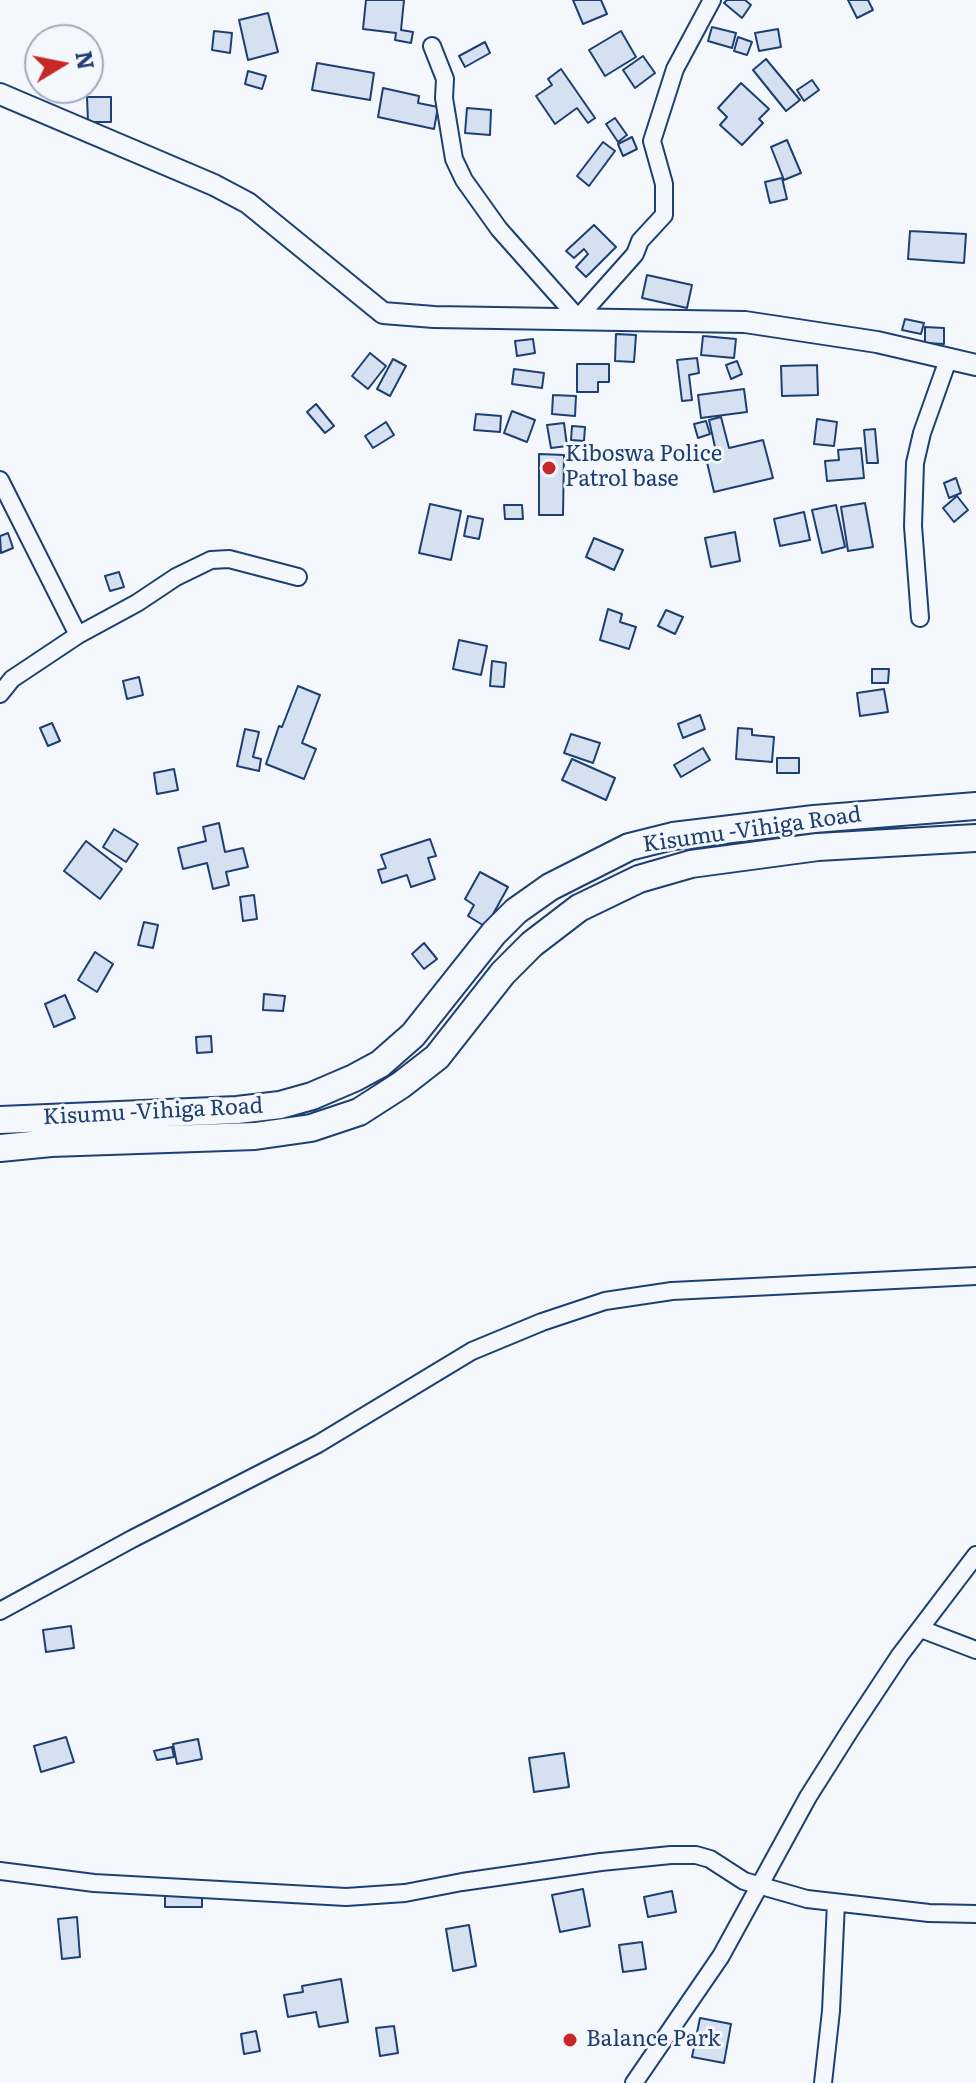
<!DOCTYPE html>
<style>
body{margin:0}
#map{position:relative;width:976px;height:2083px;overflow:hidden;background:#f4f7fb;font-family:Literata,serif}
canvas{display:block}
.north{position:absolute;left:24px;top:24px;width:80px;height:80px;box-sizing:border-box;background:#f4f7fb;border:2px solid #9eadc5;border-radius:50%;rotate:80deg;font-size:22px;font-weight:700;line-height:32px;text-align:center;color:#1d3f73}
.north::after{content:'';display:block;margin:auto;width:28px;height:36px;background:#c62828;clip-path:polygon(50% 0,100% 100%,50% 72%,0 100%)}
</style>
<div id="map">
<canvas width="976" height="2083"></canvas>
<div class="north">N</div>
</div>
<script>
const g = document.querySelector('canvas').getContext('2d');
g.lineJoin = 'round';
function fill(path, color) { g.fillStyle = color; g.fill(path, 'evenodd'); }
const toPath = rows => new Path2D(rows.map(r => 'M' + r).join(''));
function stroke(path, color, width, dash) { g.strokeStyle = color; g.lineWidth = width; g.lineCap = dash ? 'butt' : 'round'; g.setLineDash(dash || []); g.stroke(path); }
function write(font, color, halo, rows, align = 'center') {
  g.font = font + ' Literata,serif'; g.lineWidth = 6; g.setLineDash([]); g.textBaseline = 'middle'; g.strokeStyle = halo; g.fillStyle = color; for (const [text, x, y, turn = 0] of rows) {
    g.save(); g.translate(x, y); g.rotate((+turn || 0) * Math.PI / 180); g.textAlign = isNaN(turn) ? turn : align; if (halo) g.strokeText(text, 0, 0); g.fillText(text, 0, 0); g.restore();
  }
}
const building = toPath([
 [366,0,404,0,401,30,413,32,411,43,395,40,396,33,363,29,366,0],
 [573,0,601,0,607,14,583,24,573,0],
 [727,0,745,0,751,5,742,18,724,3,727,0],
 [848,0,868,0,873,10,857,18,848,0],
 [268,13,278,52,248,60,239,20,268,13],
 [712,27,736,33,732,48,708,41,712,27],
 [778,29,781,47,759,51,755,33,778,29],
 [214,31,232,33,230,53,212,50,214,31],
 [621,31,636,57,605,76,589,50,621,31],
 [738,37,752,42,747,55,734,51,738,37],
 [485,42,490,53,465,67,459,56,485,42],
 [643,56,655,73,635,88,623,70,643,56],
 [766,59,800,100,786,111,753,70,766,59],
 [317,63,374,73,370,100,312,90,317,63],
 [561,69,595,118,588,123,577,108,555,124,536,96,552,85,548,79,561,69],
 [248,71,266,76,262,89,245,84,248,71],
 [812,80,819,90,804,101,797,90,812,80],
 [741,83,769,109,759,119,763,123,742,145,720,125,727,117,718,108,741,83],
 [383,88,419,96,418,103,438,107,434,129,378,117,383,88],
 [87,97,111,97,111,122,88,122,87,97],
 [467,108,491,110,490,135,465,133,467,108],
 [615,118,627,135,618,142,606,124,615,118],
 [632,137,637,149,623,156,618,144,632,137],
 [787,140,801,173,784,180,771,147,787,140],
 [603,142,615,151,589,186,577,176,603,142],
 [782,178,787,199,770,203,765,182,782,178],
 [594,225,616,247,586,277,576,267,588,254,584,249,574,258,566,251,594,225],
 [910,231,966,234,964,263,908,259,910,231],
 [647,275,692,285,687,308,642,298,647,275],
 [905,319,924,323,921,334,902,330,905,319],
 [925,327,944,328,944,344,925,343,925,327],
 [616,334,636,335,634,362,615,361,616,334],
 [703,336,736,339,734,358,701,355,703,336],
 [533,339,535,353,517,356,515,341,533,339],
 [370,353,386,366,368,389,352,376,370,353],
 [697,358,699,373,689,375,692,400,682,401,677,360,697,358],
 [393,359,406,366,390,396,377,389,393,359],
 [737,361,742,374,731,379,726,365,737,361],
 [577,364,609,364,609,382,598,382,598,392,577,392,577,364],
 [817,365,818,395,782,396,781,366,817,365],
 [514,369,544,373,542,388,512,384,514,369],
 [744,389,747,412,701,418,698,395,744,389],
 [553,395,576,396,575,416,552,414,553,395],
 [316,404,334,426,325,433,307,412,316,404],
 [512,411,535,420,527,442,504,433,512,411],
 [476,414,501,416,500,432,474,430,476,414],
 [721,417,729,448,763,440,773,478,714,492,706,458,717,456,709,420,721,417],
 [817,419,837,422,834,446,814,444,817,419],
 [706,421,710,434,698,438,694,424,706,421],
 [386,422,394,435,373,448,365,436,386,422],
 [564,423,567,446,551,448,547,425,564,423],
 [572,426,585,427,584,441,571,440,572,426],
 [875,429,878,463,867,463,864,430,875,429],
 [861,448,864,478,827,481,825,461,839,460,838,450,861,448],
 [539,454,564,455,563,515,539,515,539,454],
 [956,478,961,493,949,498,944,483,956,478],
 [957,496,968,510,954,522,943,508,957,496],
 [865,503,873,547,848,551,841,507,865,503],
 [430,504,461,511,451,560,419,553,430,504],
 [504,505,522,505,523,519,505,519,504,505],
 [836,505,845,547,822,553,812,510,836,505],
 [804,512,810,540,780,546,774,519,804,512],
 [468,516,483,519,479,539,464,536,468,516],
 [735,532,740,561,711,567,705,538,735,532],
 [8,533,13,548,1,553,0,536,8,533],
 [594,538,623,550,614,570,586,557,594,538],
 [119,572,124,587,110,591,105,576,119,572],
 [608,609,622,614,620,622,636,627,629,649,600,640,608,609],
 [666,610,683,617,675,634,658,626,666,610],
 [459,640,487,646,481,675,453,669,459,640],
 [492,661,506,663,504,687,490,686,492,661],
 [872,669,889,669,888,683,872,683,872,669],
 [139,677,143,695,127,699,123,681,139,677],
 [298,686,320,695,302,743,316,749,304,779,266,764,279,726,282,727,298,686],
 [884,689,888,712,860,716,857,693,884,689],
 [700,715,705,729,683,738,678,724,700,715],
 [52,723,60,741,48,746,40,728,52,723],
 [738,728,752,729,752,735,774,737,772,762,736,759,738,728],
 [245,729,259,732,253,757,261,759,259,771,237,766,245,729],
 [571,734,600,743,593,763,564,753,571,734],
 [703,748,710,760,681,777,674,765,703,748],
 [777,758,799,758,799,773,777,773,777,758],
 [572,759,615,778,606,800,562,780,572,759],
 [174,769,178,790,157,794,154,773,174,769],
 [219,823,225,852,243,848,248,867,226,872,229,885,213,889,207,863,183,869,178,848,206,841,203,827,219,823],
 [114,829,138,844,126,862,103,847,114,829],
 [430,839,436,856,428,858,435,879,411,887,407,875,382,883,378,870,386,868,381,855,430,839],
 [86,841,122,869,100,899,64,871,86,841],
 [480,872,508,887,486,927,468,916,474,905,465,899,480,872],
 [254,895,257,919,243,921,240,897,254,895],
 [144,922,158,925,153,948,138,945,144,922],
 [424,943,437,959,424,969,412,954,424,943],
 [95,952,113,964,97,992,78,980,95,952],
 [264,994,285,996,283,1011,263,1010,264,994],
 [65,995,75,1018,54,1027,45,1004,65,995],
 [211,1036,212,1052,197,1053,196,1037,211,1036],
 [71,1626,74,1648,46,1652,43,1630,71,1626],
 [66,1737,74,1762,41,1772,34,1746,66,1737],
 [198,1739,202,1759,177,1764,173,1744,198,1739],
 [172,1747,174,1757,157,1760,154,1751,172,1747],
 [564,1753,569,1787,534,1792,529,1758,564,1753],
 [583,1889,590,1926,560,1932,552,1895,583,1889],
 [672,1891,676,1912,648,1917,644,1897,672,1891],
 [165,1894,202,1894,202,1907,165,1907,165,1894],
 [77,1917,80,1957,62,1959,58,1919,77,1917],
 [469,1925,476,1966,453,1971,446,1929,469,1925],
 [642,1942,646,1969,623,1972,619,1945,642,1942],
 [341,1979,348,2022,319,2027,316,2012,288,2017,284,1995,303,1992,302,1986,341,1979],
 [700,2018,731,2024,724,2063,692,2057,700,2018],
 [394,2026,398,2053,380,2056,376,2028,394,2026],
 [256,2031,260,2051,244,2054,241,2034,256,2031]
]);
fill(building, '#d5e0f0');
stroke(building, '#1d3f73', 2);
const minor = toPath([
 [432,46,445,79,444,98,454,159,464,180,499,229,578,318,635,254,640,241,664,215,664,184,652,141,675,69,712,0],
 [0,480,78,635,137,603,176,577,211,560,229,559,298,577],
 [920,618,913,526,915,463,922,433,949,357],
 [0,694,12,679,78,635],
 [0,1611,132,1539,318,1444,472,1351,542,1322,605,1301,672,1291,976,1276],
 [921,1629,976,1650],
 [0,1871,94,1883,346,1897,405,1893,462,1882,601,1862,671,1855,696,1855,710,1859,744,1881,807,1899,929,1913,976,1914],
 [634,2083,721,1956,808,1797,851,1729,900,1655,976,1555],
 [823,2083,831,2011,836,1903]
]);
const tertiary = toPath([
 [0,94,214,185,248,203,383,313,434,317,745,322,877,342,976,365]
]);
const trunk = toPath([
 [0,1120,237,1110,280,1105,312,1096,354,1078,380,1064,413,1035,494,933,516,911,550,887,629,847,673,836,814,819,976,806],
 [0,1148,51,1143,255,1136,311,1128,359,1112,401,1085,437,1057,503,973,532,944,579,908,639,879,691,864,818,847,976,838]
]);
stroke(minor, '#1d3f73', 20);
stroke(tertiary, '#1d3f73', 24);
stroke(trunk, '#1d3f73', 30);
stroke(minor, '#f4f7fb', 16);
stroke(tertiary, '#f4f7fb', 20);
stroke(trunk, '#f4f7fb', 26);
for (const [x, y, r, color] of [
 [549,468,8,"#c62828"],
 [570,2040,8,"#c62828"]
]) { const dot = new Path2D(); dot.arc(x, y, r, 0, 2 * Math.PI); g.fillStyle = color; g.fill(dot); stroke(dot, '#f4f7fb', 3); }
write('22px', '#1d3f73', '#f4f7fb', [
 ["Kiboswa Police",565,455],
 ["Patrol base",565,480],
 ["Balance Park",586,2040]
], 'left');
write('22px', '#1d3f73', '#f4f7fb', [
 ["Kisumu -Vihiga Road",752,830,-8],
 ["Kisumu -Vihiga Road",153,1112,-3]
]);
</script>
